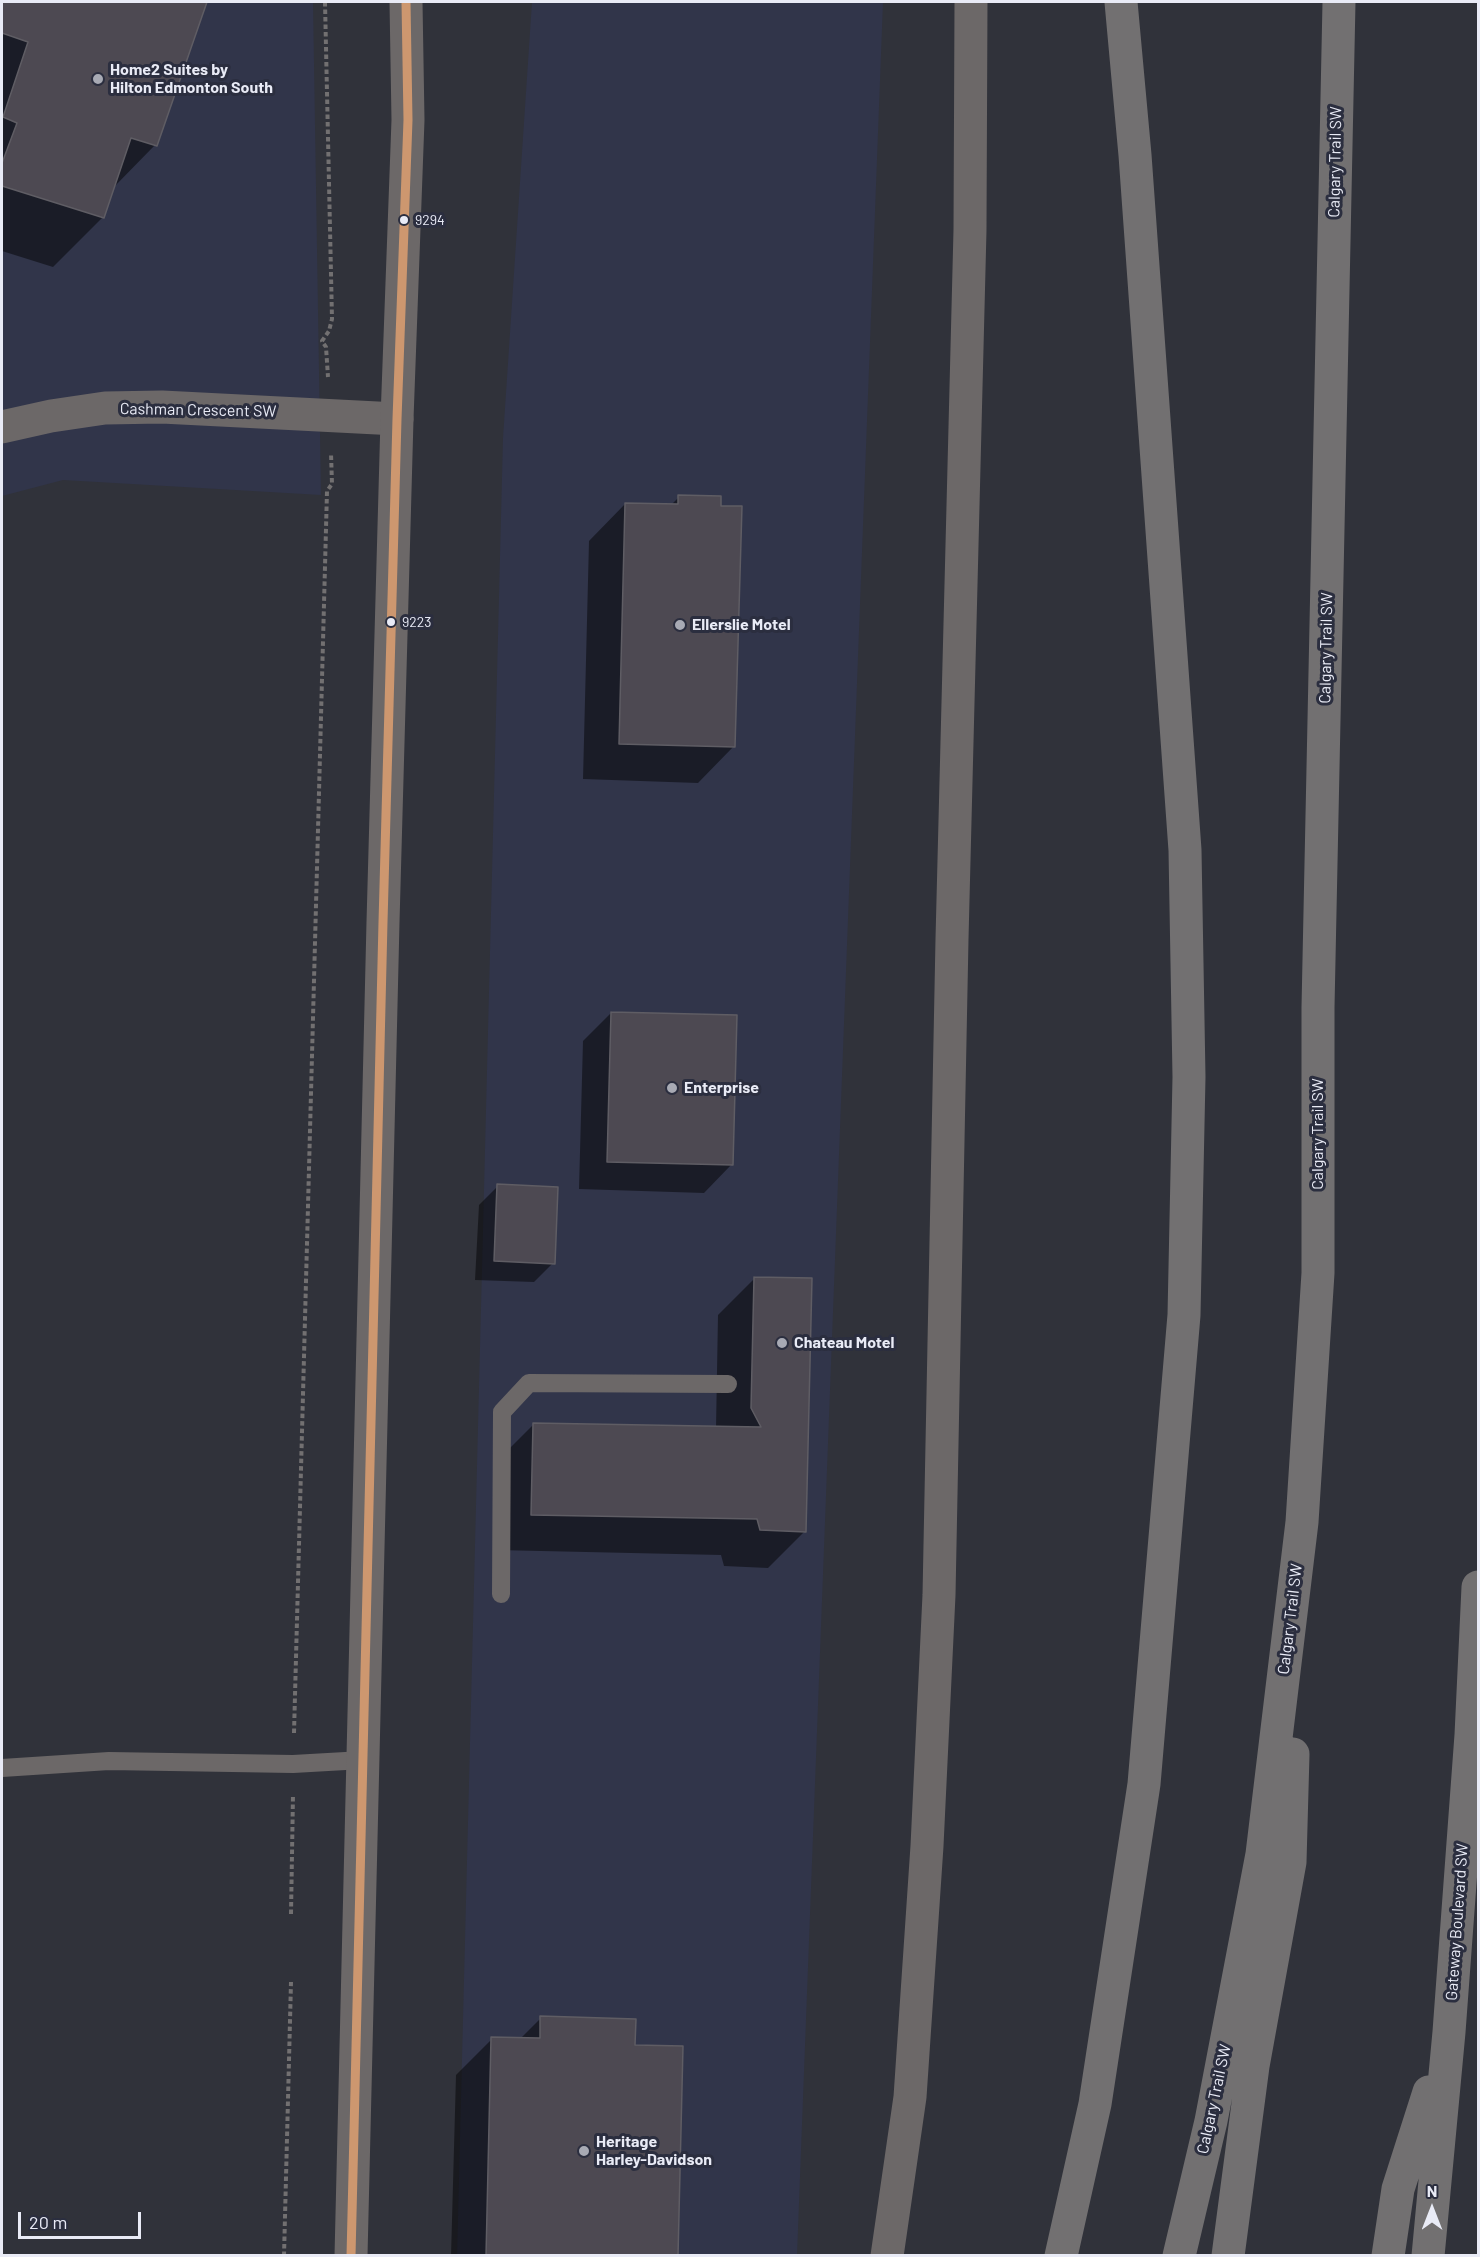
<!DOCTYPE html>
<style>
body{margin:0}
#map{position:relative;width:1480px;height:2257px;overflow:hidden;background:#30323a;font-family:Barlow,sans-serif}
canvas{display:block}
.frame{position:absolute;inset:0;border:3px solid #e9ebf6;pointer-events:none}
.north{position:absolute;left:1402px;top:2179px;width:60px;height:60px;-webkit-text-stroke:4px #2b2e3f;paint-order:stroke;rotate:0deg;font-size:16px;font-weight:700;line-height:24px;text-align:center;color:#e9ebf6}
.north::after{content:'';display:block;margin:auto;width:21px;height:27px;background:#e9ebf6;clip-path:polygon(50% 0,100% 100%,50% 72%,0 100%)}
.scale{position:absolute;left:18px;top:2212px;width:123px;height:27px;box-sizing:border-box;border:3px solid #e9ebf6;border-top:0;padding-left:8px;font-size:18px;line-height:21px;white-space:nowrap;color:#e9ebf6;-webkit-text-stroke:4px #2b2e3f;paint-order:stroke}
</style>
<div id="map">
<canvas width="1480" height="2257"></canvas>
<div class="frame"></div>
<div class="north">N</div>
<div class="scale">20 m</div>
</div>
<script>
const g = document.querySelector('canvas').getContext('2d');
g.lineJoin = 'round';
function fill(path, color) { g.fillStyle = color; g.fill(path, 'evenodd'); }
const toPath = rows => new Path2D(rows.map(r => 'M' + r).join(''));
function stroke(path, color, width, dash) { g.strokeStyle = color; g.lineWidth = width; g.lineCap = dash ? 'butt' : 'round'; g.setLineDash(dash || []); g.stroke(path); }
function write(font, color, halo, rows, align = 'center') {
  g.font = font + ' Barlow,sans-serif'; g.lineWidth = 6; g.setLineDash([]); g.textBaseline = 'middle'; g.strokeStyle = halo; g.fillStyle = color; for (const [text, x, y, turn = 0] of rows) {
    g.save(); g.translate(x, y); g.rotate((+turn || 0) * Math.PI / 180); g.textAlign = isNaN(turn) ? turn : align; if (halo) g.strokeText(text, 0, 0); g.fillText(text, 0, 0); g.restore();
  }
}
fill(toPath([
 [2,2,313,2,321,495,63,480,2,496],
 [532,2,883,2,797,2255,457,2256,503,438]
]), '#31354a');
fill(toPath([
 [2,2,205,2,155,145,113,188,103,217,53,267,2,251],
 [679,497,734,746,698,783,583,779,589,541,625,504,670,506],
 [611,1013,732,1164,704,1193,579,1189,583,1041],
 [498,1186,553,1263,534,1282,475,1280,479,1205],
 [755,1278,805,1531,768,1568,724,1566,721,1555,496,1550,497,1461,534,1424,716,1428,718,1315],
 [541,2018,634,2047,676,2256,451,2256,456,2075,492,2039,520,2039]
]), '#0007');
const building = toPath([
 [2,2,207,2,157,146,131,138,104,218,2,186,2,163,17,123,3,117,28,42,2,33,2,2],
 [678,495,721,496,721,506,742,506,735,747,619,744,625,503,678,504,678,495],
 [611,1012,737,1015,733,1165,607,1162,611,1012],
 [497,1184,558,1187,555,1264,494,1261,497,1184],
 [754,1277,812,1278,806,1532,760,1530,757,1519,531,1515,533,1423,761,1427,751,1408,754,1277],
 [540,2016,636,2019,635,2045,683,2046,678,2256,486,2256,491,2037,540,2038,540,2016]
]);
fill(building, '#4d4952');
stroke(building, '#5f5d64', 1.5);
stroke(toPath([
 [325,2,332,319,329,331,322,341,326,347,328,377],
 [294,1733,327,491,332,484,331,453],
 [291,1914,293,1794],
 [284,2256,291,1982]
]), '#727071', 4, [4.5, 3]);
stroke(toPath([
 [501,1594,502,1412,529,1383,728,1384],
 [2,1768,109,1761,293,1764,363,1760]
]), '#6c6868', 18);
stroke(toPath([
 [2,427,51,416,105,408,162,407,397,419],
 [887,2256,910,2097,927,1846,939,1595,952,939,970,230,971,2]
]), '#6c6868', 33);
stroke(toPath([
 [351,2256,383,922,397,419,408,120,406,2]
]), '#6c6868', 33);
stroke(toPath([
 [1061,2256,1095,2104,1144,1784,1184,1315,1189,1077,1185,850,1135,155,1121,2],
 [1179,2256,1211,2121,1262,1854,1302,1522,1318,1273,1318,1007,1339,2],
 [1228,2256,1253,2066,1290,1862,1293,1754],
 [1388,2256,1398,2189,1429,2092],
 [1428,2256,1449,2032,1471,1735,1478,1587]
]), '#727071', 33);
stroke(toPath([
 [351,2256,383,922,397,419,408,120,406,2]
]), '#cd976f', 9);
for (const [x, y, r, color] of [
 [98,79,6,"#a8aab4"],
 [404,220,5,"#e9ebf6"],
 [391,622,5,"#e9ebf6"],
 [680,625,6,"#a8aab4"],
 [672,1088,6,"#a8aab4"],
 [782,1343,6,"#a8aab4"],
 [584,2151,6,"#a8aab4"]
]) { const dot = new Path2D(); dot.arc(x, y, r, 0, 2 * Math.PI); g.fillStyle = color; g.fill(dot); stroke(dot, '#2b2e3f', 2); }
write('14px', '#e9ebf6', '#2b2e3f', [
 ["9294",415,220],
 ["9223",402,622]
], 'left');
write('bold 16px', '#e9ebf6', '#2b2e3f', [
 ["Home2 Suites by",110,70],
 ["Hilton Edmonton South",110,88],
 ["Ellerslie Motel",692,625],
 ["Enterprise",684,1088],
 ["Chateau Motel",794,1343],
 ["Heritage",596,2142],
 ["Harley-Davidson",596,2160]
], 'left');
write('16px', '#e9ebf6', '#2b2e3f', [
 ["Calgary Trail SW",1335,162,-89],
 ["Cashman Crescent SW",198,410,1],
 ["Calgary Trail SW",1326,648,-89],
 ["Calgary Trail SW",1318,1134,-90],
 ["Calgary Trail SW",1290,1619,-83],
 ["Gateway Boulevard SW",1457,1922,-86],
 ["Calgary Trail SW",1214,2099,-78]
]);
</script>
